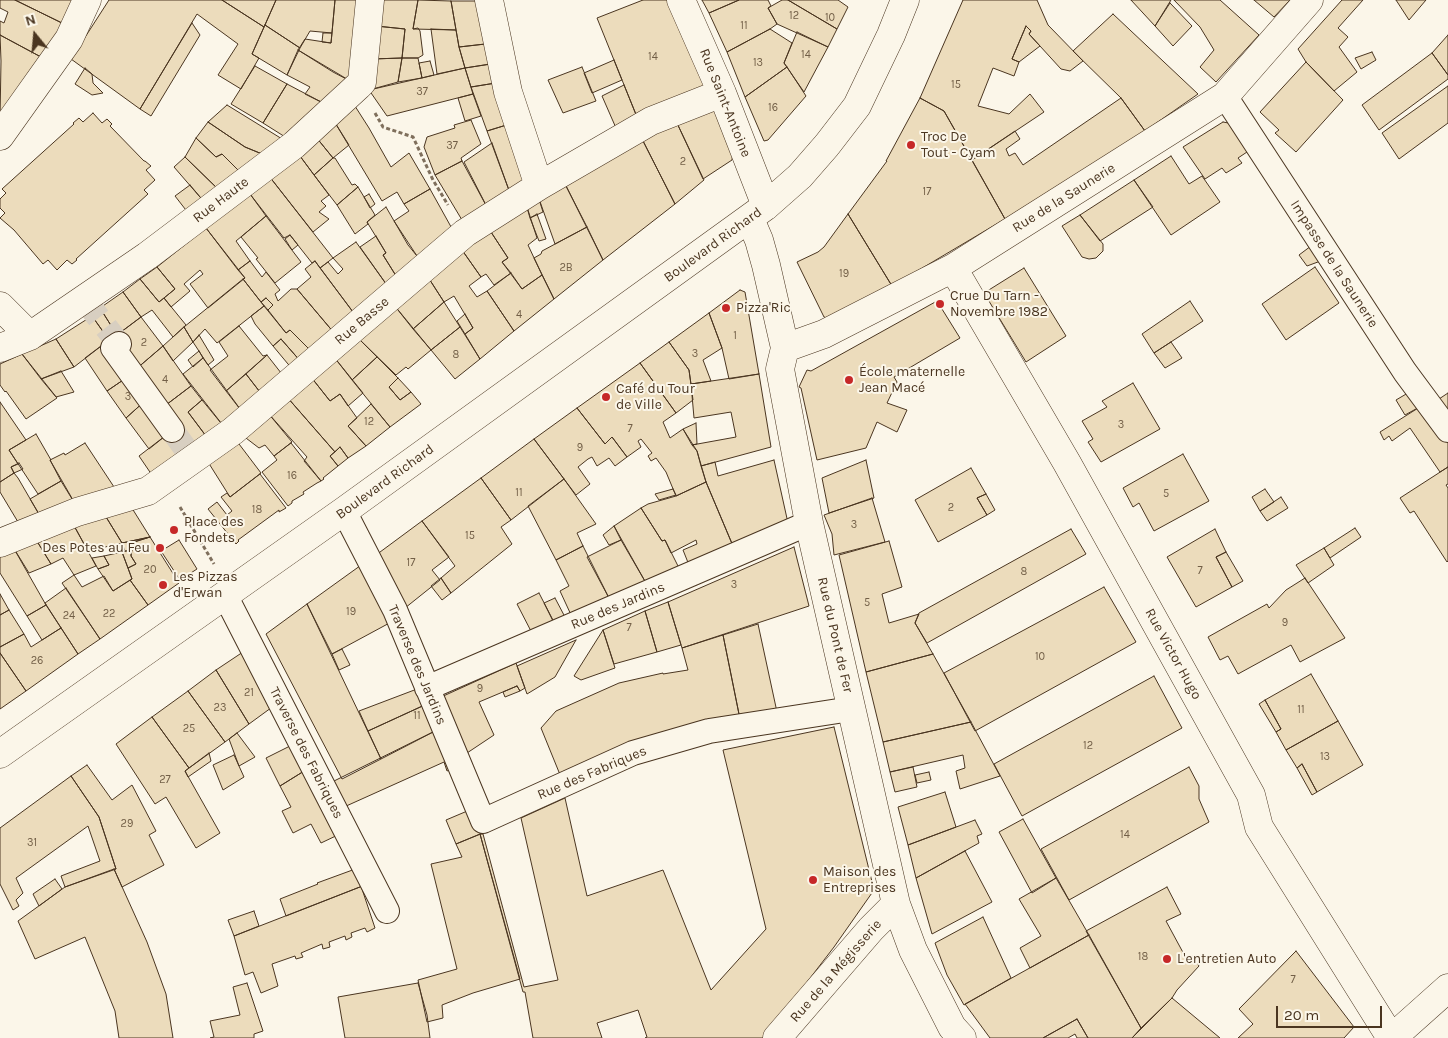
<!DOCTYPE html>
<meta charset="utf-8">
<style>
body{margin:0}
#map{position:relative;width:1448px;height:1038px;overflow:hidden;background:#fbf6e9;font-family:Karla,sans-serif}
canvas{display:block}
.north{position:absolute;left:10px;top:10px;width:50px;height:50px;-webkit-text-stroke:4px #fbf6e9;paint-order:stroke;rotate:343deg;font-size:14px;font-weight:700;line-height:20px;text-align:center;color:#4a3520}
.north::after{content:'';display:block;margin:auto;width:18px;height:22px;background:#4a3520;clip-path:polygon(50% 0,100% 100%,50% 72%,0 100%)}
.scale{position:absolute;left:1276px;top:1006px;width:106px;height:22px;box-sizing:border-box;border:2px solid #4a3520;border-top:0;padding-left:6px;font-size:15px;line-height:18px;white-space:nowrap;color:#4a3520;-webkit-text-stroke:4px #fbf6e9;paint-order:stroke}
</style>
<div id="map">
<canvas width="1448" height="1038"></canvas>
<div class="north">N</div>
<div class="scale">20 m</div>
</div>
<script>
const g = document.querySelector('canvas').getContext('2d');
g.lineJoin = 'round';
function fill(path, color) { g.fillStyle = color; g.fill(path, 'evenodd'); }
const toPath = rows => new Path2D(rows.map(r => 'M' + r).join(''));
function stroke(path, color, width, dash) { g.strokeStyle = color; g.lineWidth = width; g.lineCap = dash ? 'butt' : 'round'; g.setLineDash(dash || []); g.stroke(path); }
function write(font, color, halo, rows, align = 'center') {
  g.font = font + ' Karla,sans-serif'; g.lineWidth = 4; g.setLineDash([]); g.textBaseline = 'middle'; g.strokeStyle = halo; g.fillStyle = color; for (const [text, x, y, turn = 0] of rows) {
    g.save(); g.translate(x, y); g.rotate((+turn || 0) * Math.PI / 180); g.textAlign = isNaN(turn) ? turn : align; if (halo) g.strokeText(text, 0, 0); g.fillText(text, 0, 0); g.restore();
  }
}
const building = toPath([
 [0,0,15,0,64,24,41,57,0,35,0,21,4,23,8,12,0,8,0,0],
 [15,0,77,0,64,24,15,0],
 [109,0,222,0,264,27,252,54,259,58,241,89,218,75,238,44,197,14,140,109,71,59,109,0],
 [222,0,276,0,264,27,222,0],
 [276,0,335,0,332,33,310,31,300,48,265,25,276,0],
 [335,0,364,0,352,82,298,50,305,39,331,43,335,0],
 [377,0,418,0,413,29,418,28,420,31,423,55,418,58,402,58,405,29,376,26,377,0],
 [418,0,451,1,456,30,413,29,418,0],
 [643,0,669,0,708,89,637,117,597,18,643,0],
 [702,0,739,0,709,13,702,0],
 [739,0,768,0,771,6,768,8,777,24,770,29,727,52,709,13,739,0],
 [782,0,788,0,837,29,828,47,777,24,768,8,782,0],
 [788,0,838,0,848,7,837,29,788,0],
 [963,0,1037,0,1048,25,1083,61,1070,71,1061,69,1029,34,1031,31,1026,26,1012,59,1019,62,1014,76,993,68,978,106,1009,114,1030,94,1044,112,972,160,944,111,920,98,963,0],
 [1131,0,1171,0,1155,26,1131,0],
 [1174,0,1220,0,1259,35,1216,82,1200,67,1214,50,1200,27,1174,0],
 [1254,0,1290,0,1274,17,1254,0],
 [1342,0,1363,0,1338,28,1348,37,1339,47,1357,72,1334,91,1306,62,1298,49,1342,0],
 [1396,0,1426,0,1409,20,1396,0],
 [451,1,487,1,494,43,459,47,451,1],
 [1170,3,1192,26,1173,46,1155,26,1170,3],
 [1113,14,1198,94,1145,131,1121,98,1073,51,1113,14],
 [192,23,200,35,151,116,140,109,192,23],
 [265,25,300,48,287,75,252,54,265,25],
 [376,26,405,29,402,58,372,59,376,26],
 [1026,26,1031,31,1029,34,1040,46,1019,62,1012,59,1026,26],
 [431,29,456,30,459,47,465,68,437,74,431,29],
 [770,29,792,43,784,63,787,67,745,97,727,52,770,29],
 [797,32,828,47,804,92,784,63,797,32],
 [323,33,332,33,331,43,322,42,323,33],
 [0,35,41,57,0,119,1,61,0,35],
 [1448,35,1448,75,1432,53,1448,35],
 [494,43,497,63,465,68,459,47,494,43],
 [298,50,333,72,352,82,327,105,305,94,310,87,287,75,298,50],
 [1372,52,1376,60,1361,69,1355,58,1372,52],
 [1432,53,1448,75,1448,79,1379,130,1362,105,1432,53],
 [402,58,398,82,369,90,372,59,402,58],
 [402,58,418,58,422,78,398,82,402,58],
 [614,60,622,80,592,93,584,73,614,60],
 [430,61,434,75,422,78,419,63,430,61],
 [1306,62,1343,100,1296,152,1275,133,1279,130,1260,112,1306,62],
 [497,63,502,82,471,87,465,68,497,63],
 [255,66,287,84,263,123,231,104,255,66],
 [582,67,596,101,563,113,548,80,582,67],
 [787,67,806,96,768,140,764,141,745,97,787,67],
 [85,68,92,74,93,83,103,93,92,95,75,84,85,68],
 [465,68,473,94,387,116,369,90,465,68],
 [502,82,513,123,487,131,471,87,502,82],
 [287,84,327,105,290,140,263,123,287,84],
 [624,85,637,117,616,128,602,96,624,85],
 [1448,86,1448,123,1399,159,1382,133,1448,86],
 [473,94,481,116,465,121,458,98,473,94],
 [920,98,944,111,1005,219,892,286,848,214,887,161,886,161,920,98],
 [1121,98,1145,131,1005,219,972,160,1015,131,1020,139,1006,149,1009,156,1015,153,1023,165,1121,98],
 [353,103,369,128,391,167,409,153,430,189,404,204,397,192,382,201,334,121,353,103],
 [227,105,287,142,267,156,245,147,208,122,227,105],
 [715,105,733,152,732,160,703,179,676,121,715,105],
 [93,113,102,123,107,119,112,124,110,126,144,161,145,161,151,166,146,170,155,180,144,190,148,194,76,259,77,260,72,264,67,260,57,270,48,260,43,264,14,230,0,218,5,213,0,208,0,199,6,193,2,189,74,124,73,123,79,118,83,122,93,113],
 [471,120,481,144,461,158,462,161,435,175,424,147,427,137,455,128,454,125,471,120],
 [334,121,349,145,333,158,316,137,334,121],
 [676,121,704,180,675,204,640,135,676,121],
 [208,122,245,147,267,156,243,175,222,154,216,157,196,138,208,122],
 [1223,122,1239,125,1253,148,1238,158,1242,163,1226,173,1222,168,1205,179,1183,147,1223,122],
 [513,123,531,179,510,193,487,131,513,123],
 [640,135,675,204,603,260,563,180,640,135],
 [316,137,333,158,314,175,297,152,316,137],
 [196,138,216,157,222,154,243,175,221,192,185,157,196,138],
 [492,143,510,193,488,209,464,162,492,143],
 [297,152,329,195,321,201,326,206,319,212,329,219,313,232,269,176,297,152],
 [1171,156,1189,184,1202,176,1220,202,1171,235,1134,180,1171,156],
 [185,157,221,192,206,204,174,167,185,157],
 [333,158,335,158,352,185,355,184,358,187,337,205,314,175,333,158],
 [462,161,488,209,465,225,435,175,462,161],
 [269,176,333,258,320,268,315,261,312,263,290,235,284,238,250,194,269,176],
 [563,180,587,227,555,244,538,196,563,180],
 [1134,180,1153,207,1100,241,1080,215,1134,180],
 [190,185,206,204,189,214,175,196,190,185],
 [358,187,375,215,367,222,368,224,355,234,337,205,358,187],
 [430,189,455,234,417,256,394,221,409,211,404,204,430,189],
 [250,194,266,216,236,241,250,261,238,270,206,228,250,194],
 [369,194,375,204,370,208,364,197,369,194],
 [538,196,543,212,530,218,526,204,538,196],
 [526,204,537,238,528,245,542,275,522,289,502,262,508,258,489,229,526,204],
 [386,207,408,245,417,256,398,279,383,255,386,253,367,222,386,207],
 [537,214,546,239,539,241,530,218,537,214],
 [848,214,892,286,830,319,824,317,797,262,818,252,824,247,848,214],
 [1080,215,1103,244,1103,251,1096,258,1089,259,1082,257,1062,226,1080,215],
 [266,216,301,262,275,283,256,259,258,258,241,237,266,216],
 [587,227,603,260,554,299,534,258,541,254,542,251,587,227],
 [206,228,245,278,208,308,190,284,203,274,200,270,184,284,190,291,171,307,164,298,175,289,157,267,206,228],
 [489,229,508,258,502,262,511,273,494,285,486,274,481,277,462,250,489,229],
 [290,235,298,245,292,250,285,239,290,235],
 [376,236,386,253,383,255,398,279,389,288,360,247,376,236],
 [356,242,389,288,356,316,320,268,328,262,338,274,343,269,333,258,356,242],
 [1315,243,1326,259,1307,266,1299,255,1315,243],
 [462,250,481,277,469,286,477,297,487,291,514,331,480,359,465,334,473,328,454,296,444,302,426,274,462,250],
 [250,261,262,277,266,272,280,290,275,294,278,301,291,289,297,289,335,334,313,353,290,330,286,333,268,310,273,305,266,298,261,302,243,279,245,278,238,270,250,261],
 [315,261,356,316,335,334,297,289,311,277,305,269,315,261],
 [157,267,175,289,159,302,140,279,157,267],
 [1315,267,1339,303,1286,340,1262,304,1315,267],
 [1024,268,1066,336,1026,362,984,293,1024,268],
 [511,273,522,289,542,275,554,299,514,331,487,291,511,273],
 [426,274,444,302,413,329,394,305,426,274],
 [140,279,159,302,164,298,186,325,173,337,152,310,141,317,123,292,140,279],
 [243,279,264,306,217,343,205,329,193,342,184,327,243,279],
 [740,290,745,292,759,374,729,379,722,348,709,313,740,290],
 [123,292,141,317,117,335,100,308,123,292],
 [266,298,273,305,268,310,261,302,266,298],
 [937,301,960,338,894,377,897,382,887,403,907,410,897,432,877,422,866,448,817,460,801,388,799,387,807,370,811,371,937,301],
 [1190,301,1203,321,1154,353,1142,334,1190,301],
 [444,302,460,327,431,350,413,329,444,302],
 [394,305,431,350,408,369,406,367,396,375,357,337,394,305],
 [264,306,286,333,290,330,313,353,302,363,281,339,273,346,255,324,251,316,264,306],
 [100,308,117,335,109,340,92,316,100,308],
 [709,313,722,348,703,360,711,381,691,384,689,370,669,342,709,313],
 [465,314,473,328,465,334,457,321,465,314],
 [92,316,109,340,74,367,56,339,92,316],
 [141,317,163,346,135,370,122,350,125,338,121,332,141,317],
 [239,326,263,356,267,355,226,391,210,370,228,356,219,342,239,326],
 [184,327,193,342,173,361,163,346,184,327],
 [460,327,480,359,455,379,431,350,460,327],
 [199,335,214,360,208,365,193,342,199,335],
 [357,337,377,357,352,380,334,357,357,337],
 [56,339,74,367,41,379,22,354,56,339],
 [281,339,302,363,293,370,273,346,281,339],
 [669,342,689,370,693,400,676,413,640,363,669,342],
 [1171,342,1182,358,1165,368,1154,353,1171,342],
 [105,343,129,376,107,391,85,358,105,343],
 [163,346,191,386,162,408,135,370,163,346],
 [199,351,203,358,193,367,188,360,199,351],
 [22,354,57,398,26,419,6,391,5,392,0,385,0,364,22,354],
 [267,355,285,378,263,396,246,374,267,355],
 [334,357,363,393,348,406,340,394,330,401,311,377,334,357],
 [377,357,398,378,389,387,400,400,411,392,421,404,390,427,352,380,377,357],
 [203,358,243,413,225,428,183,374,203,358],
 [640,363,676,413,663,422,670,438,683,429,697,451,706,482,676,496,666,472,656,458,651,461,648,456,652,453,641,439,638,441,641,447,627,457,612,437,605,444,577,408,640,363],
 [61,371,74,392,56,397,41,379,61,371],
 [246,374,263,396,243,413,226,391,246,374],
 [759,374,771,447,701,466,697,451,692,445,736,437,731,412,694,418,691,384,759,374],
 [129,376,146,400,126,418,107,391,129,376],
 [311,377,330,401,340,394,357,418,348,426,366,446,348,458,340,447,335,452,287,397,311,377],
 [398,378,411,392,400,400,389,387,398,378],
 [1133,383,1160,429,1101,462,1088,442,1093,439,1082,421,1107,407,1102,401,1133,383],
 [191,386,202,400,188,412,209,440,194,451,162,408,191,386],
 [1413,390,1423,405,1405,415,1396,400,1413,390],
 [1448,393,1448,415,1439,399,1448,393],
 [287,397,335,452,330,456,338,466,323,478,324,479,321,481,304,461,307,457,268,413,287,397],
 [146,400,169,433,149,449,126,418,146,400],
 [202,400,225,428,209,440,188,412,202,400],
 [0,402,26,440,9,450,18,464,11,467,14,473,0,482,0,402],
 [371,404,390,427,366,446,348,426,371,404],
 [1423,405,1448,443,1448,467,1440,472,1410,428,1392,441,1389,436,1384,440,1380,432,1423,405],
 [577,408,605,444,612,437,627,457,615,466,609,458,597,466,592,457,588,459,578,467,590,484,576,495,534,439,577,408],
 [268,413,292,442,274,456,265,445,259,448,242,435,268,413],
 [696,423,697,444,692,445,683,429,696,423],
 [177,427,194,451,186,456,169,433,177,427],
 [169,433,186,456,154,478,139,456,169,433],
 [36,434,51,460,50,460,61,481,38,494,9,450,36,434],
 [534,439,564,479,511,520,481,478,534,439],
 [236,440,261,473,230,497,208,462,236,440],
 [85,443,118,493,77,507,50,460,64,453,65,455,85,443],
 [291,443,321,481,317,483,303,492,304,494,292,501,292,503,288,506,262,472,277,460,274,456,291,443],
 [340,447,348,458,338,466,330,456,340,447],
 [1183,454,1209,501,1154,531,1139,503,1133,507,1123,488,1183,454],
 [774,460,788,523,733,546,706,482,701,466,715,462,718,476,774,460],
 [866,460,874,498,829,513,822,478,866,460],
 [19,463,23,469,14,473,11,467,19,463],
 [1448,467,1448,484,1446,485,1448,488,1448,561,1447,562,1414,511,1410,513,1400,498,1448,467],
 [971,468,986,494,977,498,987,515,938,542,915,500,971,468],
 [14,473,18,478,43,521,21,527,0,492,0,482,14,473],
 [260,474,286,508,279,512,279,510,238,540,239,541,236,544,208,509,217,502,227,515,232,511,221,497,227,493,230,497,260,474],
 [481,478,511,520,501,527,512,544,451,593,441,578,455,566,422,521,481,478],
 [564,479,596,524,577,533,583,546,556,560,528,506,564,479],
 [61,481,77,507,43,521,30,499,61,481],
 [706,482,733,546,689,565,683,550,697,544,696,540,671,553,665,540,662,541,641,508,648,504,676,496,706,482],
 [673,489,676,495,659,500,655,494,673,489],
 [1265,489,1274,502,1260,511,1252,497,1265,489],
 [986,494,995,510,987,515,977,498,986,494],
 [1281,497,1288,508,1267,521,1260,511,1281,497],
 [872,498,885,542,834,555,832,534,824,515,872,498],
 [130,505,150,537,122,543,103,512,130,505],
 [641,508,662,541,665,540,679,568,646,583,614,526,641,508],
 [103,512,122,543,88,551,72,522,103,512],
 [422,521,449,557,432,570,440,580,405,608,376,555,422,521],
 [72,522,96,566,74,575,63,558,51,564,35,538,72,522],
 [614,526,621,540,609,545,603,535,614,526],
 [1355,528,1361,537,1330,558,1324,548,1355,528],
 [1071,529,1086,554,927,643,915,623,919,613,1071,529],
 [1215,529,1226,552,1216,557,1232,587,1196,607,1167,557,1215,529],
 [150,537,179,583,148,605,130,580,132,579,128,568,136,564,131,556,131,543,150,537],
 [150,537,131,543,132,550,125,551,122,543,150,537],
 [35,538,51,564,29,573,13,547,35,538],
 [179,540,197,569,180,580,161,551,179,540],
 [621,540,646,583,609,598,587,557,621,540],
 [889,541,902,587,882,594,889,623,919,614,915,623,933,654,866,672,839,555,889,541],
 [583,546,609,598,572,617,560,591,569,586,556,560,583,546],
 [13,547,46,605,27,616,0,573,0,552,13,547],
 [794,547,809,606,682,648,668,602,794,547],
 [1324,548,1334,565,1308,583,1296,565,1324,548],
 [132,550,131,556,136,564,128,568,122,552,132,550],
 [122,552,132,579,113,591,98,569,109,565,104,556,122,552],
 [1226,552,1243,581,1232,587,1216,557,1226,552],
 [104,556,109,565,98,569,92,558,104,556],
 [364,563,395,620,332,654,307,604,364,563],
 [74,575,82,587,104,576,113,591,130,580,148,605,100,639,62,583,74,575],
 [441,578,451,593,442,600,431,586,441,578],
 [1305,578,1345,638,1300,662,1291,645,1238,674,1228,656,1220,660,1208,637,1267,604,1269,608,1286,590,1305,578],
 [1104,587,1136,642,975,731,944,673,1104,587],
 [66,588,100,639,78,654,45,603,66,588],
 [539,593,556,626,533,635,517,604,539,593],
 [0,594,9,610,0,615,0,594],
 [555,598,565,617,554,623,544,603,555,598],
 [668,602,681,645,657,652,645,611,668,602],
 [307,604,381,759,342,779,266,634,307,604],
 [46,605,61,628,42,640,27,616,46,605],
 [9,610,24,634,0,647,0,615,9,610],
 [645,611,657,652,614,664,603,630,645,611],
 [758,624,777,712,741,724,723,635,758,624],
 [61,628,78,654,26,691,0,653,0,647,24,634,31,647,61,628],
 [603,630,615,668,581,680,574,676,603,630],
 [723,635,741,724,563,782,541,728,556,711,619,683,663,673,663,674,688,670,682,648,723,635],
 [576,640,555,677,527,694,517,666,576,640],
 [342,649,350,665,339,670,332,654,342,649],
 [246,650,275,705,249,724,216,670,246,650],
 [0,653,26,691,0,709,0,653],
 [933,654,971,722,883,742,866,672,933,654],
 [516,663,525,688,520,691,517,686,479,702,494,735,464,755,439,698,516,663],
 [216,670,249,724,225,742,188,691,216,670],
 [1311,674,1338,721,1286,750,1276,732,1281,729,1265,700,1311,674],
 [1154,676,1182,728,1022,816,994,764,1154,676],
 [517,686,520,691,505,697,503,692,517,686],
 [417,689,429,703,368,731,359,711,417,689],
 [188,691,225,742,189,768,152,717,188,691],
 [1265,700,1281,729,1276,732,1259,704,1265,700],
 [429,703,439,729,381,759,368,731,429,703],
 [152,717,189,768,185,771,220,833,196,848,166,797,155,804,116,744,152,717],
 [1338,721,1363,765,1317,792,1302,764,1297,768,1286,750,1338,721],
 [971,722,1000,776,960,789,956,771,965,768,963,755,890,772,883,742,971,722],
 [834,727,874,890,834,947,764,1038,645,1038,647,1037,638,1010,597,1023,602,1038,533,1038,525,992,523,992,480,834,483,834,524,987,558,980,521,818,565,798,587,896,663,870,711,990,766,929,723,750,834,727],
 [439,729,455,768,447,771,444,762,344,807,332,782,439,729],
 [237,733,255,757,239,766,229,739,237,733],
 [296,743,309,768,280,786,266,758,296,743],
 [209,753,211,761,188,777,185,771,209,753],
 [234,755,244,777,223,790,213,765,234,755],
 [1302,764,1317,792,1312,795,1297,768,1302,764],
 [87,765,112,800,132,785,156,831,149,835,164,865,122,887,114,869,116,869,99,817,71,776,87,765],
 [913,767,917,787,895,792,890,772,913,767],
 [1189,767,1199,786,1199,799,1209,822,1069,900,1041,849,1189,767],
 [309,768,342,833,321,843,311,824,293,833,282,811,291,807,280,786,309,768],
 [929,772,931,780,917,783,915,775,929,772],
 [71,776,99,817,116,869,65,887,61,876,100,861,88,826,16,878,23,893,16,900,19,906,13,910,0,884,0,828,71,776],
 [945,792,956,827,908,845,898,807,945,792],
 [472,809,483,833,456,844,446,820,472,809],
 [1023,819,1056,878,1032,893,999,832,1023,819],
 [975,820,982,834,977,836,979,843,916,878,908,845,975,820],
 [480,834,520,979,473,993,442,1005,443,1018,427,1022,418,980,457,969,431,864,462,857,456,844,480,834],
 [965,851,992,902,932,934,916,878,965,851],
 [358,868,365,885,286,916,280,899,318,884,317,883,358,868],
 [114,869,147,942,166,994,173,1038,119,1038,115,1011,85,937,35,959,18,921,65,887,114,869],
 [1056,878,1089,935,1030,968,1020,948,1041,936,1019,899,1056,878],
 [55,879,62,889,39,906,33,894,55,879],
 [365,885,362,889,375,928,367,932,365,928,351,933,352,937,346,940,345,936,329,942,330,947,323,949,322,944,301,953,303,957,296,959,295,956,272,964,278,986,261,993,253,972,245,975,234,936,365,885],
 [1167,887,1181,914,1166,921,1186,958,1193,956,1199,966,1177,990,1172,998,1141,1028,1086,931,1167,887],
 [254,911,259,926,234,936,228,920,254,911],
 [983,917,1011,978,964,1005,947,975,935,943,983,917],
 [1089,935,1141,1028,1132,1038,1088,1038,1077,1019,1043,1038,990,1038,965,1004,1089,935],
 [1296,951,1354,1027,1344,1038,1238,1038,1253,1024,1239,1009,1296,951],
 [247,983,263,1031,254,1034,254,1038,210,1038,214,1037,210,1021,240,1015,233,987,247,983],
 [418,983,427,1015,430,1038,345,1038,338,997,418,983],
 [1172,998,1220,1038,1132,1038,1172,998],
 [1077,1019,1088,1038,1077,1038,1075,1034,1068,1038,1043,1038,1077,1019]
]);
fill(building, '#ecdcbc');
stroke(building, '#4a3520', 1);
stroke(toPath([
 [84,299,119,344],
 [172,430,193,459]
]), '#d8cfc1', 24, [24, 12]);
const pedestrian = toPath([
 [1225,96,1405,372,1448,430],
 [119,344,113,348,172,430],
 [344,511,395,610,483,821,633,753,709,731,851,709],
 [225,595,387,911],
 [427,688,809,523]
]);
const minor = toPath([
 [489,0,508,92,539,186],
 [681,0,722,93,766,206],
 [0,136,69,39,87,0],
 [750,219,759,240,766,265,785,348,780,369,809,523,896,904,913,950,952,1027,962,1038],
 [953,268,1067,463,1251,795,1259,827,1391,1038],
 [0,306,30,336],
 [0,348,30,336,147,256,294,145,358,86,362,82,370,0],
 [785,348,824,334,953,268,1225,96,1309,0],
 [0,543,77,512,148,491,233,431,465,233,539,186,651,121,722,93],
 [0,754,344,511,766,206,800,176,827,145,857,106,891,35,905,0],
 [777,1038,871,929,896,904],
 [1392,1038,1448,988]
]);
stroke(pedestrian, '#4a3520', 26);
stroke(minor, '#4a3520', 29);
stroke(toPath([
 [375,113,383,127,413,137,433,180,448,205],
 [180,507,214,564]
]), '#7f6f5c', 3, [4, 2.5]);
stroke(pedestrian, '#fbf6e9', 24);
stroke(minor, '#fbf6e9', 28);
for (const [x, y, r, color] of [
 [911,145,5,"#c62828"],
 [940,304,5,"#c62828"],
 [726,308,5,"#c62828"],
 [849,380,5,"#c62828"],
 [606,397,5,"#c62828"],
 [174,530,5,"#c62828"],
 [160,548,5,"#c62828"],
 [163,585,5,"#c62828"],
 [813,880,5,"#c62828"],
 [1167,959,5,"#c62828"]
]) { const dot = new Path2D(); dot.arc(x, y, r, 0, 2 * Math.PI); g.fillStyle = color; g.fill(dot); stroke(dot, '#fbf6e9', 2); }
write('11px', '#725f47', null, [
 ["12",794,16],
 ["10",830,18],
 ["11",744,26],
 ["14",806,55],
 ["14",653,57],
 ["13",758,63],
 ["15",956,85],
 ["37",422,92],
 ["16",773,108],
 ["37",452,146],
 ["2",683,162],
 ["17",927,192],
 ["2B",566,268],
 ["19",844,274],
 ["4",519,315],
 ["1",735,336],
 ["2",144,343],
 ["3",695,354],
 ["8",456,355],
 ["4",165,380],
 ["3",128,397],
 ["12",369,422],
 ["3",1121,425],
 ["7",630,429],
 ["9",580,448],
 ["16",292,476],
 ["11",519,493],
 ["5",1166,494],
 ["2",951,508],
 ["18",257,510],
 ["3",854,525],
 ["15",470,536],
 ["17",411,563],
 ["20",150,570],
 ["7",1200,571],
 ["8",1024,572],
 ["3",734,585],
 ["5",867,603],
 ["19",351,612],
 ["22",109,614],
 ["24",69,616],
 ["9",1285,623],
 ["7",629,628],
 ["10",1040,657],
 ["26",37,661],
 ["9",480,689],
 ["21",249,693],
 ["23",220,708],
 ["11",1301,710],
 ["11",417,716],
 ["25",189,729],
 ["12",1088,746],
 ["13",1325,757],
 ["27",165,780],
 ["29",127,824],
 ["14",1125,835],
 ["31",32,843],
 ["18",1143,957],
 ["7",1293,980]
]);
write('14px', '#4a3520', '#fbf6e9', [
 ["Rue Saint-Antoine",725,103,68],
 ["Rue de la Saunerie",1064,198,-32],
 ["Rue Haute",221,200,-37],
 ["Boulevard Richard",713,245,-36],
 ["Impasse de la Saunerie",1334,264,57],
 ["Rue Basse",362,321,-40],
 ["Boulevard Richard",385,482,-36],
 ["Rue des Jardins",618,606,-23],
 ["Rue du Pont de Fer",835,635,77],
 ["Rue Victor Hugo",1173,654,61],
 ["Traverse des Jardins",417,665,67],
 ["Traverse des Fabriques",306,753,63],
 ["Rue des Fabriques",592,773,-23],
 ["Rue de la Mégisserie",836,971,-49]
]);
write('14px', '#4a3520', '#fbf6e9', [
 ["Troc De",921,137],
 ["Tout - Cyam",921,153],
 ["Crue Du Tarn -",950,296],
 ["Novembre 1982",950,312],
 ["Pizza'Ric",736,308],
 ["École maternelle",859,372],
 ["Jean Macé",859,388],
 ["Café du Tour",616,389],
 ["de Ville",616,405],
 ["Place des",184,522],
 ["Fondets",184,538],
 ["Des Potes au Feu",150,548,"right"],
 ["Les Pizzas",173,577],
 ["d'Erwan",173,593],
 ["Maison des",823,872],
 ["Entreprises",823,888],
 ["L'entretien Auto",1177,959]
], 'left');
</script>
